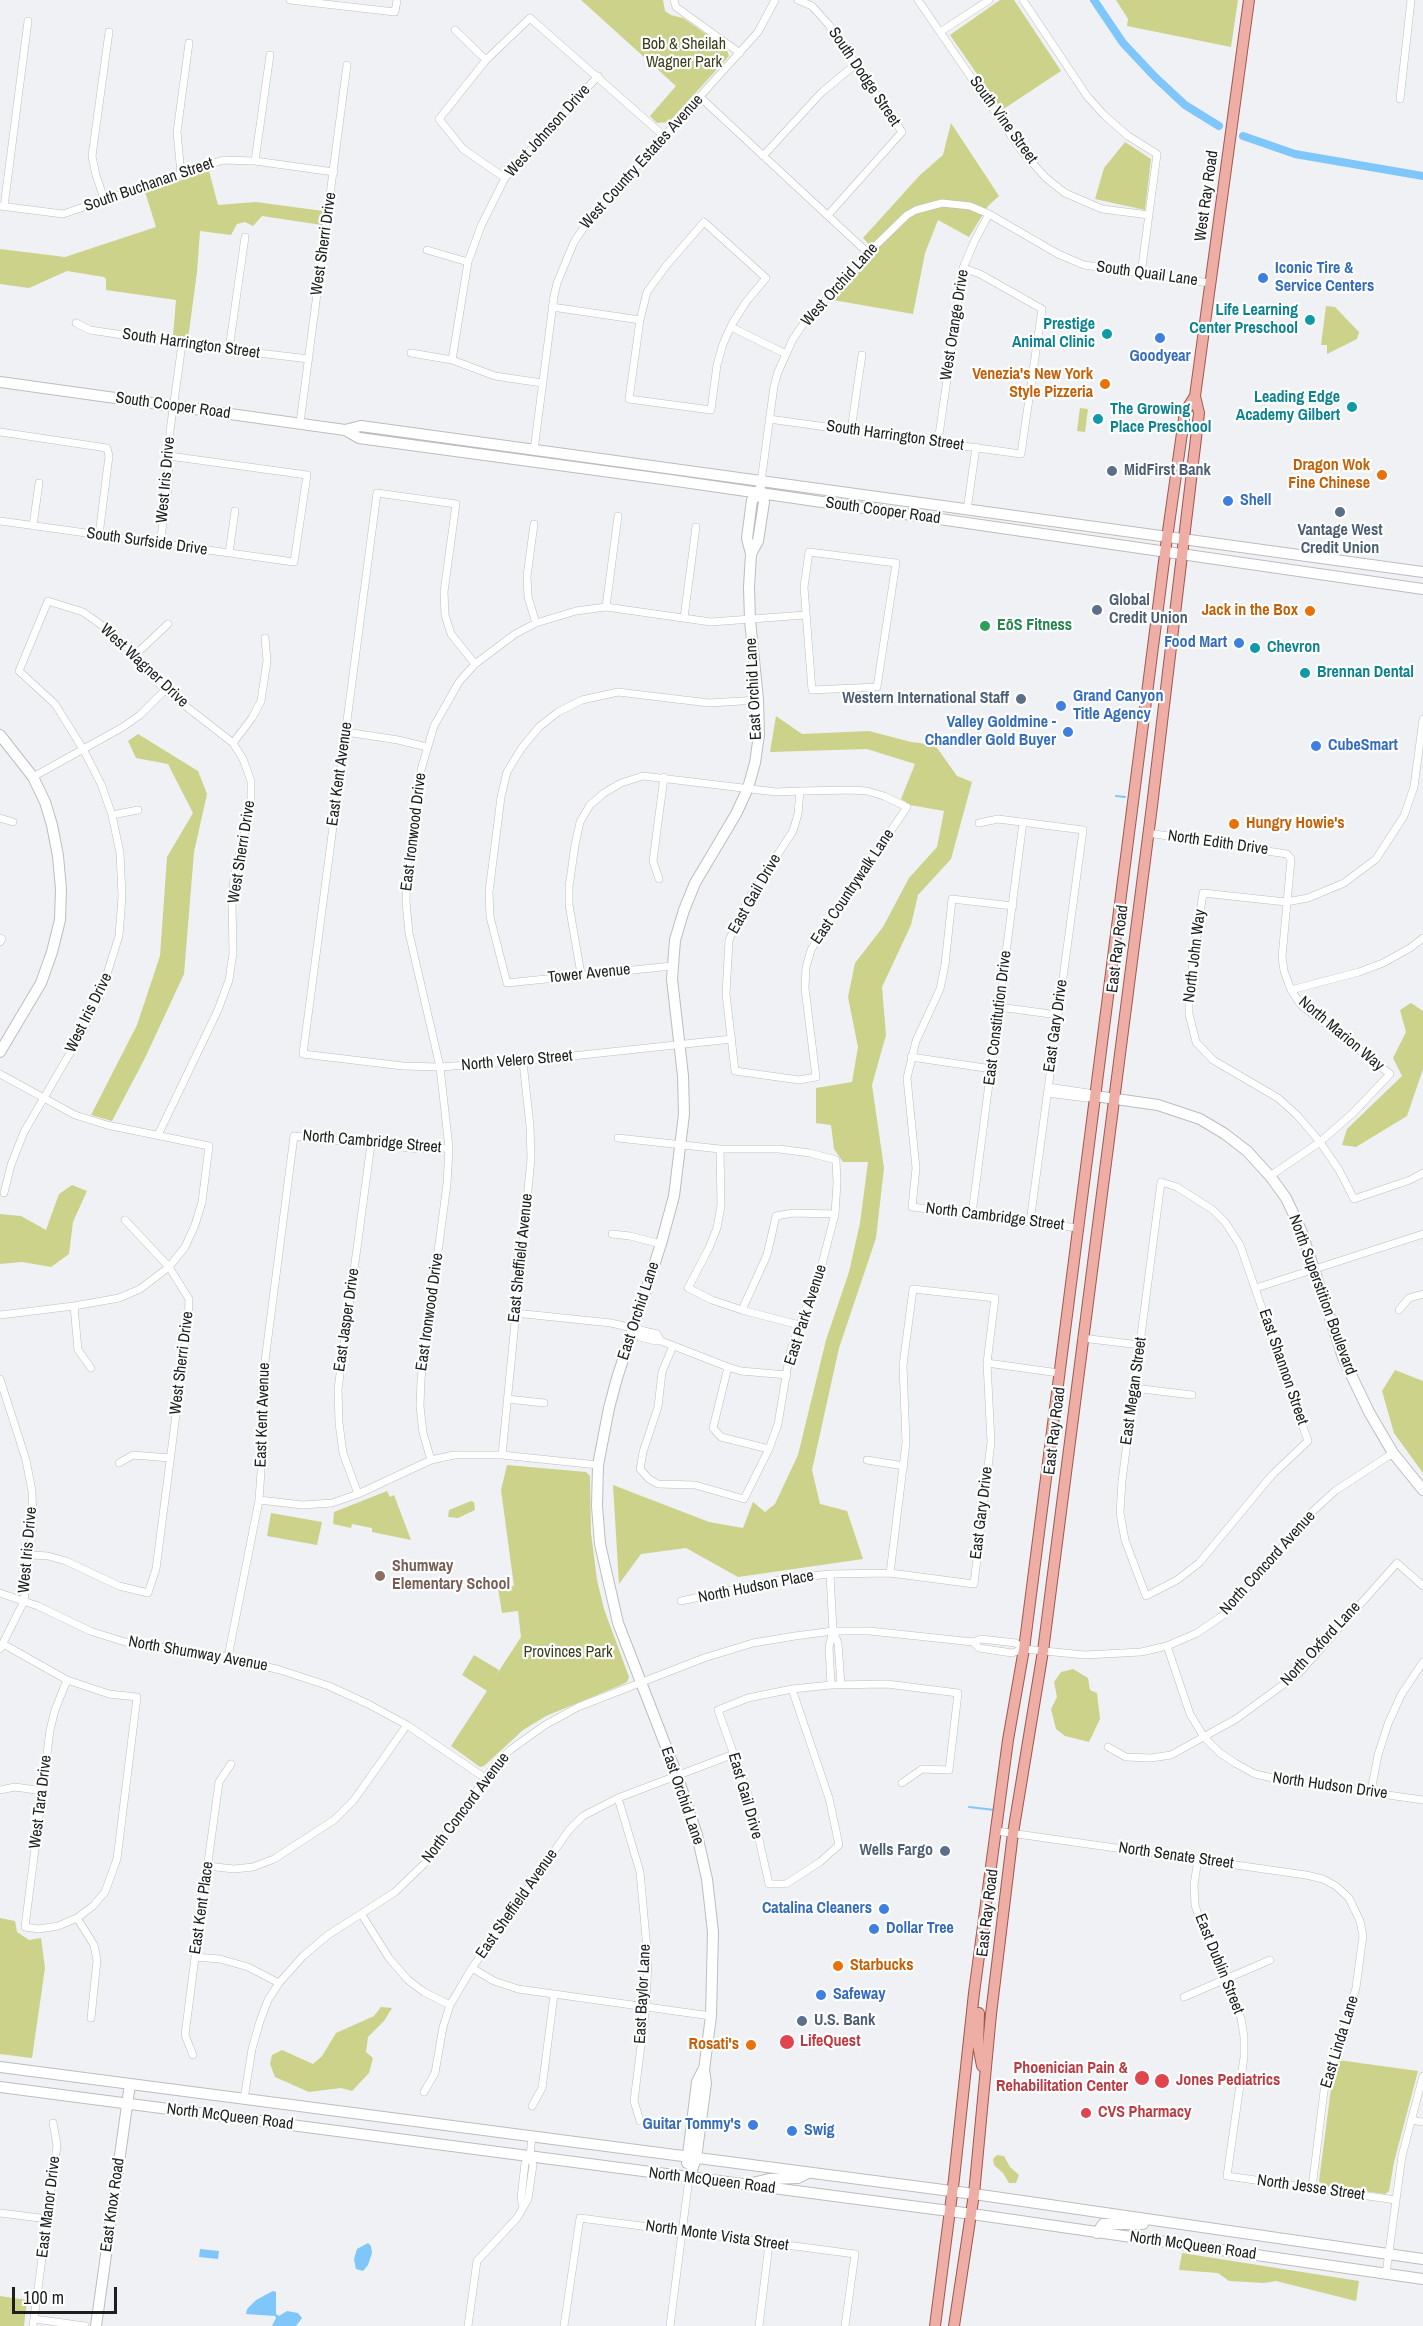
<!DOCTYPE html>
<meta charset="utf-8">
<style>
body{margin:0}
#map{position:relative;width:1423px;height:2326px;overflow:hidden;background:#f0f1f4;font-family:"Archivo Narrow",sans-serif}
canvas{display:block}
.scale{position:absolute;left:12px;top:2287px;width:105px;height:27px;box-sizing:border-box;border:3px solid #1e1e1f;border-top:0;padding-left:8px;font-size:18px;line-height:21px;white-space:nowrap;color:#1e1e1f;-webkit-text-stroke:4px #feffff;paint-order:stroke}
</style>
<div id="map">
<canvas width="1423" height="2326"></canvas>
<div class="scale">100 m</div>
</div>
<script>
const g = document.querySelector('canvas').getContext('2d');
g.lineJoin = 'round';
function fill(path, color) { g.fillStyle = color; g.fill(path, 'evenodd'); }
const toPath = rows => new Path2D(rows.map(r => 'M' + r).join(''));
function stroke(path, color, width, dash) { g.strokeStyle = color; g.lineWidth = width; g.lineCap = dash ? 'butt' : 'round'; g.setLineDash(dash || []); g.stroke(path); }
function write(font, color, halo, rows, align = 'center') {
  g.font = font + ' "Archivo Narrow",sans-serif'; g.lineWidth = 4.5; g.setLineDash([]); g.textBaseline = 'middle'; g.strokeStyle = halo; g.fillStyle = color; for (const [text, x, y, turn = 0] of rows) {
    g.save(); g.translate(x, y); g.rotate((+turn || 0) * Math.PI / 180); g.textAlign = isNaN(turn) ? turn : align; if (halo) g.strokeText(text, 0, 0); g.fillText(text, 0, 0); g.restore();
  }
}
fill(toPath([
 [581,0,663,0,665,11,671,15,683,18,726,48,729,56,669,122,657,123,650,116,676,86],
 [1000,0,1014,0,1061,71,1002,110,950,35],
 [1116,0,1238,0,1231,47,1127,26,1128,19],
 [951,123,999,196,988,206,969,237,938,220,925,253,913,314,833,300,877,252,863,238,920,175,943,155],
 [1125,142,1151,159,1145,210,1095,199,1104,168],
 [209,171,218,205,256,202,323,211,322,225,262,216,253,226,245,222,237,224,231,235,200,231,197,272,188,339,173,336,176,300,106,290,106,279,104,277,67,271,29,288,0,284,0,249,65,257,156,227,145,192],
 [1326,306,1335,307,1359,332,1357,339,1327,354,1327,345,1321,345],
 [1080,408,1088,409,1085,432,1077,431],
 [776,716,802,734,869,731,911,742,935,745,957,776,972,782,951,859,918,895,911,925,882,987,886,1035,872,1085,884,1168,876,1238,839,1348,812,1470,820,1504,847,1511,863,1559,738,1577,686,1548,641,1554,619,1584,613,1485,709,1522,743,1528,753,1502,765,1512,775,1504,798,1455,826,1340,849,1272,860,1223,868,1162,843,1162,834,1149,831,1125,816,1123,816,1088,852,1082,858,1047,848,997,855,963,883,927,909,878,937,847,944,811,910,805,901,799,915,764,867,749,770,752],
 [138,734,198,771,207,794,194,852,184,974,145,1058,112,1121,91,1115,137,1025,160,956,167,857,193,813,168,764,136,758,128,741],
 [1411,1003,1423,1011,1423,1069,1407,1116,1356,1147,1342,1145,1347,1129,1402,1076,1393,1058,1406,1032,1400,1010],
 [72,1185,87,1191,73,1222,69,1254,51,1267,22,1262,0,1264,0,1214,21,1216,46,1230,59,1194],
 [1395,1370,1423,1381,1423,1473,1394,1433,1382,1391],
 [507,1465,586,1472,590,1476,591,1533,597,1580,604,1609,629,1677,627,1682,621,1685,546,1716,523,1730,484,1766,480,1767,451,1746,487,1691,462,1675,474,1655,499,1670,495,1677,521,1637,518,1611,502,1613,498,1588,514,1586,501,1490],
 [387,1491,390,1497,394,1495,411,1540,372,1532,372,1528,352,1524,351,1528,333,1524,334,1512],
 [471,1501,474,1502,475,1510,458,1518,448,1517,449,1510],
 [271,1513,322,1522,317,1545,267,1536],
 [1073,1669,1088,1678,1090,1690,1097,1693,1100,1719,1089,1742,1065,1736,1056,1729,1051,1709,1057,1697,1054,1682,1061,1672],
 [0,1918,15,1921,17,1932,29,1940,41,1938,45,1968,32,2058,0,2054],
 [381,2007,392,2008,384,2021,368,2037,366,2052,373,2058,369,2073,352,2091,341,2088,309,2092,275,2077,270,2064,272,2055,282,2050,313,2064,322,2056,336,2033,374,2016],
 [1338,2060,1418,2071,1394,2162,1389,2191,1385,2194,1324,2186,1319,2181,1332,2081],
 [997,2155,1004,2156,1010,2167,1019,2175,1016,2183,1009,2183,1003,2173,994,2165,993,2159],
 [1182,2253,1359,2281,1356,2301,1276,2281,1264,2283,1229,2281,1218,2273,1179,2270],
 [0,2296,27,2300,24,2326,0,2326]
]), '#ccd289');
fill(toPath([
 [368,2243,371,2246,372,2253,368,2265,363,2271,356,2269,354,2259,357,2249],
 [200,2249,219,2251,218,2259,199,2257],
 [273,2291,276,2292,276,2314,279,2316,287,2311,298,2313,302,2318,296,2326,272,2326,276,2318,275,2316,246,2314,247,2309,256,2300]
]), '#7fc6fb');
stroke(toPath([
 [1116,796,1125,797],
 [969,1807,995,1810]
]), '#7fc6fb', 2);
stroke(toPath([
 [1094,0,1123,43,1155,77,1185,105,1219,126],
 [1243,136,1295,154,1423,176]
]), '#7fc6fb', 8);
const street = toPath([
 [290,0,395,12,397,0],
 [674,0,676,7,740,53],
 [798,0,812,6,829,25,902,132,828,215],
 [918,0,1021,150,1046,178,1065,193,1102,209,1149,215],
 [1023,0,1087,96,1104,115,1128,136,1157,154,1141,274],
 [455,30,486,60],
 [940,32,989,0],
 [700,97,868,253],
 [1400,99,1411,0],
 [763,156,821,93,857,63],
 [255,161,270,55],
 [181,174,177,132,189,43],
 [505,178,463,149,439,119,486,60,530,18,664,136],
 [105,202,96,175,92,156,109,32],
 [0,206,63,214,223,160,255,161,334,172],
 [4,207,28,21],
 [704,222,766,278,746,302,732,324,723,344,717,365,711,410,629,399,640,320,647,292,666,266,704,222],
 [427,250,468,262],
 [552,307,640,320],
 [76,323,90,330,182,344,309,359],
 [731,327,786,354],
 [229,349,245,237],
 [411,353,452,360,495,376,542,383],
 [452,360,468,262,481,226,505,178,598,76],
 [769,419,1021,454,1042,309,980,274,963,268],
 [300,423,347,65],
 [851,430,862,355],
 [0,432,107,448,109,456,99,535],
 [938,442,963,268,975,240,989,214],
 [534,450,554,296,557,283,574,242,591,217,758,32,775,0],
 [761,482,774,386,778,372,793,339,804,323,868,253,907,215,916,210,942,203,970,206,989,214,1058,254,1084,265,1210,283],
 [967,510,976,447],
 [0,521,294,562,307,475,169,456],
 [534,524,527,576,528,597,536,623],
 [33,526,39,483],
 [160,543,168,490,170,431,182,344],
 [809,552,896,563,877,687,812,690,804,587,809,552],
 [229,553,235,511],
 [606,607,618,516],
 [684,618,696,527],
 [135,655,168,624],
 [475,664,451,634,445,615,444,592,456,504,377,493,303,1054,403,1066,440,1067,525,1061,732,1039],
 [1423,719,1414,787,1404,816,1376,859,1344,883,1308,898,1286,902,1203,893,1189,990,1189,1014,1196,1042,1213,1060,1278,1098,1297,1115,1320,1142,1339,1170,1354,1199,1410,1180,1423,1173],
 [346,732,398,740,427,747],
 [33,777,123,727,140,715,165,690],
 [112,815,138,810],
 [0,818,13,822],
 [979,823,998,819,1083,830,1030,1222],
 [1148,833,1287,854,1291,859,1282,957,1284,971,1291,990,1301,1005,1390,1074,1353,1113,1320,1142,1270,1176],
 [659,879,653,861,664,777],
 [1013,906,952,899,945,965,940,989,916,1041,907,1078,916,1168,912,1207,1078,1228],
 [0,938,2,939,0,942],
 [672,966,507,983,490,917,489,892,501,797,507,772,521,749,539,727,558,712,582,700,618,692,709,703,758,700],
 [581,974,569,905,569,887,575,845,580,822,590,805,604,793,621,783,643,776,776,792,800,791,851,790,867,791,884,796,907,807,821,933,811,950,806,967,805,988,816,1077,799,1080,735,1071,726,994,729,940,748,900,793,831,798,814,800,791],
 [1291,990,1359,972,1383,963,1410,948,1423,938],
 [999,1007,1058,1015],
 [911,1057,992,1069],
 [0,1074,75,1115,107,1125,209,1146,202,1202,195,1225,185,1247,169,1267,189,1299,188,1322,156,1569,148,1593,119,1586,66,1561,48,1556,31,1555],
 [1048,1087,1088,1093,1095,1096],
 [1047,1093,1087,1098,1095,1096],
 [158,1135,218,1010,229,980,233,953,232,902,234,878,251,806,251,781,243,759,233,743,252,718,261,701,267,661,265,638],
 [618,1138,720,1149,779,1149,810,1153,836,1160,837,1183,835,1214,822,1264,790,1352,778,1424,769,1449,744,1499,695,1485,658,1484,649,1479,640,1469,643,1452,658,1407,662,1372,673,1346],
 [720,1149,721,1206,717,1228,709,1248,688,1288,712,1300,742,1310,799,1325],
 [1161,1182,1177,1187,1213,1210,1225,1222,1240,1245,1308,1441,1272,1475,1199,1563,1177,1580,1146,1596,1125,1540,1120,1513,1122,1481,1161,1182],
 [4,1193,11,1165,24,1132,84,1029,100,996,119,936,122,896,120,853,112,815,101,784,83,749,55,704,19,671,48,601,83,612,107,629,135,655,165,690,233,743],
 [972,1214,1023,822],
 [612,1234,630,1236,661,1244],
 [1256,1288,1423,1234],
 [74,1306,78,1350,91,1368],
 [742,1310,767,1255,776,1216,793,1213,835,1214],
 [1399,1310,1409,1298,1423,1294],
 [515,1313,611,1323,657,1334,661,1341],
 [0,1315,74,1306,119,1298,140,1289,169,1267,125,1220],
 [633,1329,640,1337,655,1341,661,1341,728,1367,741,1371,787,1375],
 [1082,1338,1140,1345],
 [987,1363,1059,1373],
 [728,1367,713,1428,721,1437,769,1449],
 [0,1379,26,1460,32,1491,33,1525,24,1601,0,1649],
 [1134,1388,1192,1395],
 [507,1399,544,1403],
 [502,1455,531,1159,530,1126,523,1062],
 [431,1460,423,1433,420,1406,421,1379,447,1184,449,1148,440,1067,409,933,406,902,407,871,421,770,434,726,459,682,475,664,515,634,536,623,576,611,606,607,711,622,805,615],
 [867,1460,904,1466],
 [119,1463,133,1455,170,1458],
 [358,1494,343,1453,339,1423,338,1389,371,1144],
 [259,1500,303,1505,332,1503,358,1494,431,1460,454,1455,502,1455,598,1465],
 [830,1574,833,1631,829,1647,831,1685],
 [0,1593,38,1606,90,1631,125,1642,228,1657,280,1670,329,1686,368,1704,407,1725,485,1778],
 [681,1601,784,1579,830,1574,890,1573,974,1584,991,1442,987,1363,995,1298,913,1289,903,1365,906,1443,890,1573],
 [833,1631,838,1643,841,1685],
 [973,1642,979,1648,1012,1653,1024,1649],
 [3,1644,67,1680,109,1694,137,1697,117,1859,105,1892,93,1906,77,1918,94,1945,97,1960,91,2018],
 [1167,1646,1190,1714,1204,1737,1220,1753,1235,1763,1255,1774,1277,1779,1423,1800],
 [228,1657,259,1500,261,1472,261,1392,294,1136,420,1149,449,1148],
 [67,1680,55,1710,50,1730,25,1927,39,1929,58,1926,77,1918],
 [792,1689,829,1798,839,1845,820,1862,786,1884,769,1884,751,1803,718,1710,748,1698,792,1689,831,1685,887,1684,958,1693,949,1770,922,1769,902,1783],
 [1108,1747,1126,1757,1151,1758,1171,1755,1236,1719,1299,1673,1397,1563,1423,1586],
 [0,1790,15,1787,43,1791],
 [1371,1791,1378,1755,1388,1724,1401,1695,1423,1662],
 [618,1798,640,1872,648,1960,646,2006,634,2101,640,2121],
 [996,1831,1306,1875,1323,1879,1336,1886,1349,1898,1360,1921,1363,1936,1359,1965,1356,1988,1324,2091,1312,2188],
 [1198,1859,1194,1885,1195,1905,1200,1921,1241,2018,1244,2037,1244,2057,1227,2176,1396,2200],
 [207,1866,234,1869,253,1867,274,1859,334,1820,354,1800,407,1725],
 [362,1915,389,1958,408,1980,424,1992,450,2005],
 [195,1957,220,1959,248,1967,279,1983],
 [472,1968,494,1981,518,1989,711,2016],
 [1184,1997,1270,1960],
 [193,2055,185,2035,195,1957,219,1782,231,1764],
 [424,2092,435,2073,443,2027,450,2005,472,1968,569,1830,583,1816,618,1798,734,1754],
 [244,2099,252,2049,260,2021,268,2000,279,1983,303,1956,328,1935,395,1892,424,1864,492,1769,510,1750,545,1725,578,1707,704,1658,753,1643,795,1636,833,1631,870,1631,973,1642,981,1639,1016,1643,1024,1649,1085,1655,1141,1652,1167,1646,1197,1633,1225,1614,1312,1512,1335,1491,1393,1453],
 [532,2106,542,2088,554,1995],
 [1411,2120,1423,2122],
 [523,2207,521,2198,522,2189,525,2163,530,2156],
 [0,2213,48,2219],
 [1386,2274,1402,2156,1423,2076],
 [34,2319,85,2326],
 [33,2326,57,2145,53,2123],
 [468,2326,477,2261,517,2218,528,2199,533,2165,530,2156,532,2136],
 [564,2326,580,2218,855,2254,845,2326],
 [670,2326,689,2178],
 [759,2326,769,2244]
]);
const secondary = toPath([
 [0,382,345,430,359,438,677,481,1423,589],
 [345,430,361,426,1423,572],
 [751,554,758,541,764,502,760,489],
 [0,735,33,777,45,802,52,825,58,856,61,889,60,920,52,952,41,983,0,1052],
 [1095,1096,1158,1105,1200,1119,1225,1134,1247,1151,1270,1176,1286,1198,1301,1230,1344,1360,1369,1412,1393,1453,1423,1490],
 [0,2067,974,2194,1423,2259],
 [0,2087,972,2214,1423,2279],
 [687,2163,697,2082,703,2070],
 [689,2178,696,2158,706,2083,704,2070,711,2016,713,1932,707,1879,697,1835,677,1775,618,1623,600,1544,597,1506,598,1465,609,1408,617,1378,661,1244,674,1196,684,1114,683,1076,672,979,675,940,684,910,695,883,736,814,748,788,755,763,759,735,758,700,750,620,749,587,751,554,747,538,752,500,760,493],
 [752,2183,769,2179,798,2178,806,2174],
 [1097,2233,1103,2224,1143,2224],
 [96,2326,130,2084]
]);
const primary = toPath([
 [979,2013,978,2045,982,2066],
 [935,2326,954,2179,974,1993,1008,1740,1024,1649,1167,538,1185,412,1195,396],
 [954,2326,974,2194,991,2014,1013,1833,1043,1651,1152,806,1199,413,1195,396,1249,0]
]);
stroke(street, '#bcbdbf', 8);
stroke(secondary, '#bcbdbf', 12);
stroke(primary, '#9d574f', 12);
stroke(street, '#fff', 7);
stroke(secondary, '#fff', 10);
stroke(primary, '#eeada5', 10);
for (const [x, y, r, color] of [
 [1263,278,6,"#3f7fe0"],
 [1310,320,6,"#0f9aa8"],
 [1107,334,6,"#0f9aa8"],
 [1160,338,6,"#3f7fe0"],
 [1105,384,6,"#e8710a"],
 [1352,407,6,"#0f9aa8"],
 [1098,419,6,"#0f9aa8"],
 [1112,471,6,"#5c6f8a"],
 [1382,475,6,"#e8710a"],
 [1228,501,6,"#3f7fe0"],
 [1340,512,6,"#5c6f8a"],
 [1097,610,6,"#5c6f8a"],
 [1310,611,6,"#e8710a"],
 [985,626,6,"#2e9e5b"],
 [1239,643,6,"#3f7fe0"],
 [1255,648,6,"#0f9aa8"],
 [1305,673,6,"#0f9aa8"],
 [1021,699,6,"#5c6f8a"],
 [1061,706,6,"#3f7fe0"],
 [1068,732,6,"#3f7fe0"],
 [1316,746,6,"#3f7fe0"],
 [1234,824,6,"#e8710a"],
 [380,1576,6,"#8d6e63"],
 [945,1851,6,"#5c6f8a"],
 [884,1909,6,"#3f7fe0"],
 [874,1929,6,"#3f7fe0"],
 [838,1966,6,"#e8710a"],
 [821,1995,6,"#3f7fe0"],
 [802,2021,6,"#5c6f8a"],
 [787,2042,8,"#e0444e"],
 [751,2045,6,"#e8710a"],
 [1142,2078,8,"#e0444e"],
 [1162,2081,8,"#e0444e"],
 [1086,2113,6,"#e0444e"],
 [753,2125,6,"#3f7fe0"],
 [792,2131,6,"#3f7fe0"]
]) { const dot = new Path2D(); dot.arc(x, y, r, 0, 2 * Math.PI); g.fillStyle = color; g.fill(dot); stroke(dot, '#feffff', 2); }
write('16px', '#3b3d1a', '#feffff', [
 ["Bob & Sheilah",684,45],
 ["Wagner Park",684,63],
 ["Provinces Park",568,1653]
]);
write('16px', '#1e1e1f', '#feffff', [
 ["South Dodge Street",864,77,56],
 ["South Vine Street",1003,120,54],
 ["West Johnson Drive",548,131,-48],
 ["West Country Estates Avenue",642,162,-48],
 ["South Buchanan Street",149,185,-19],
 ["West Ray Road",1207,196,-82],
 ["West Sherri Drive",324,244,-82],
 ["South Quail Lane",1147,274,8],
 ["West Orchid Lane",840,285,-48],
 ["West Orange Drive",955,325,-81],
 ["South Harrington Street",191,344,8],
 ["South Cooper Road",173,406,8],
 ["South Harrington Street",895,436,8],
 ["West Iris Drive",166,480,-85],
 ["South Cooper Road",883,511,8],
 ["South Surfside Drive",147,542,8],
 ["West Wagner Drive",144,666,43],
 ["East Orchid Lane",754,689,-93],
 ["East Kent Avenue",340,774,-82],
 ["East Ironwood Drive",414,832,-83],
 ["North Edith Drive",1218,843,8],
 ["West Sherri Drive",242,852,-81],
 ["East Countrywalk Lane",853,887,-56],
 ["East Gail Drive",755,894,-60],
 ["East Ray Road",1118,949,-83],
 ["North John Way",1195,956,-83],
 ["Tower Avenue",589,974,-6],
 ["West Iris Drive",89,1013,-64],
 ["East Constitution Drive",998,1018,-83],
 ["East Gary Drive",1056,1026,-82],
 ["North Marion Way",1341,1034,40],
 ["North Velero Street",517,1061,-5],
 ["North Cambridge Street",372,1142,5],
 ["North Cambridge Street",995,1217,7],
 ["East Sheffield Avenue",521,1258,-84],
 ["North Superstition Boulevard",1322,1295,70],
 ["East Orchid Lane",639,1311,-72],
 ["East Ironwood Drive",430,1312,-82],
 ["East Park Avenue",806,1315,-72],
 ["East Jasper Drive",347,1320,-82],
 ["West Sherri Drive",182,1363,-83],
 ["East Shannon Street",1283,1367,71],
 ["East Megan Street",1134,1391,-82],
 ["East Kent Avenue",263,1415,-88],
 ["East Ray Road",1055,1431,-83],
 ["East Gary Drive",982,1513,-83],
 ["West Iris Drive",28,1550,-85],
 ["North Concord Avenue",1268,1563,-48],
 ["North Hudson Place",756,1587,-11],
 ["North Oxford Lane",1321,1644,-47],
 ["North Shumway Avenue",198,1654,10],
 ["North Hudson Drive",1330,1786,8],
 ["East Orchid Lane",682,1796,71],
 ["East Gail Drive",745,1796,74],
 ["West Tara Drive",41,1802,-83],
 ["North Concord Avenue",466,1808,-53],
 ["North Senate Street",1176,1856,8],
 ["East Sheffield Avenue",517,1904,-55],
 ["East Kent Place",202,1908,-82],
 ["East Ray Road",988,1913,-83],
 ["East Dublin Street",1219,1964,68],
 ["East Baylor Lane",643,1994,-87],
 ["East Linda Lane",1340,2042,-73],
 ["North McQueen Road",230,2117,7],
 ["North McQueen Road",712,2181,7],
 ["North Jesse Street",1311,2188,8],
 ["East Knox Road",113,2205,-82],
 ["East Manor Drive",49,2207,-83],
 ["North Monte Vista Street",717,2236,8],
 ["North McQueen Road",1193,2246,8]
]);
write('bold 16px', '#366cbe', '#feffff', [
 ["Iconic Tire &",1275,269],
 ["Service Centers",1275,287],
 ["Goodyear",1160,357,"center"],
 ["Shell",1240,501],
 ["Food Mart",1227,643,"right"],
 ["Grand Canyon",1073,697],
 ["Title Agency",1073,715],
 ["Valley Goldmine -",1056,723,"right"],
 ["Chandler Gold Buyer",1056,741,"right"],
 ["CubeSmart",1328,746],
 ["Catalina Cleaners",872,1909,"right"],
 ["Dollar Tree",886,1929],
 ["Safeway",833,1995],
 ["Guitar Tommy's",741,2125,"right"],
 ["Swig",804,2131]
], 'left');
write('bold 16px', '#0d838f', '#feffff', [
 ["Life Learning",1298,311],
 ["Center Preschool",1298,329],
 ["Prestige",1095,325],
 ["Animal Clinic",1095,343],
 ["Leading Edge",1340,398],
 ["Academy Gilbert",1340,416],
 ["The Growing",1110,410,"left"],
 ["Place Preschool",1110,428,"left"],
 ["Chevron",1267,648,"left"],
 ["Brennan Dental",1317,673,"left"]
], 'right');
write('bold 16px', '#c56008', '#feffff', [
 ["Venezia's New York",1093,375],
 ["Style Pizzeria",1093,393],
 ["Dragon Wok",1370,466],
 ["Fine Chinese",1370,484],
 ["Jack in the Box",1298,611],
 ["Hungry Howie's",1246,824,"left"],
 ["Starbucks",850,1966,"left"],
 ["Rosati's",739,2045]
], 'right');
write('bold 16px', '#4e5e75', '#feffff', [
 ["MidFirst Bank",1124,471],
 ["Vantage West",1340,531,"center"],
 ["Credit Union",1340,549,"center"],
 ["Global",1109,601],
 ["Credit Union",1109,619],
 ["Western International Staff",1009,699,"right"],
 ["Wells Fargo",933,1851,"right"],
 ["U.S. Bank",814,2021]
], 'left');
write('bold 16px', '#27864d', '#feffff', [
 ["EōS Fitness",997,626]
], 'left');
write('bold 16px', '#785e54', '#feffff', [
 ["Shumway",392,1567],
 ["Elementary School",392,1585]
], 'left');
write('bold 16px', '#be3a42', '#feffff', [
 ["LifeQuest",800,2042],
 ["Phoenician Pain &",1128,2069,"right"],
 ["Rehabilitation Center",1128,2087,"right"],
 ["Jones Pediatrics",1176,2081],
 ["CVS Pharmacy",1098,2113]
], 'left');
</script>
